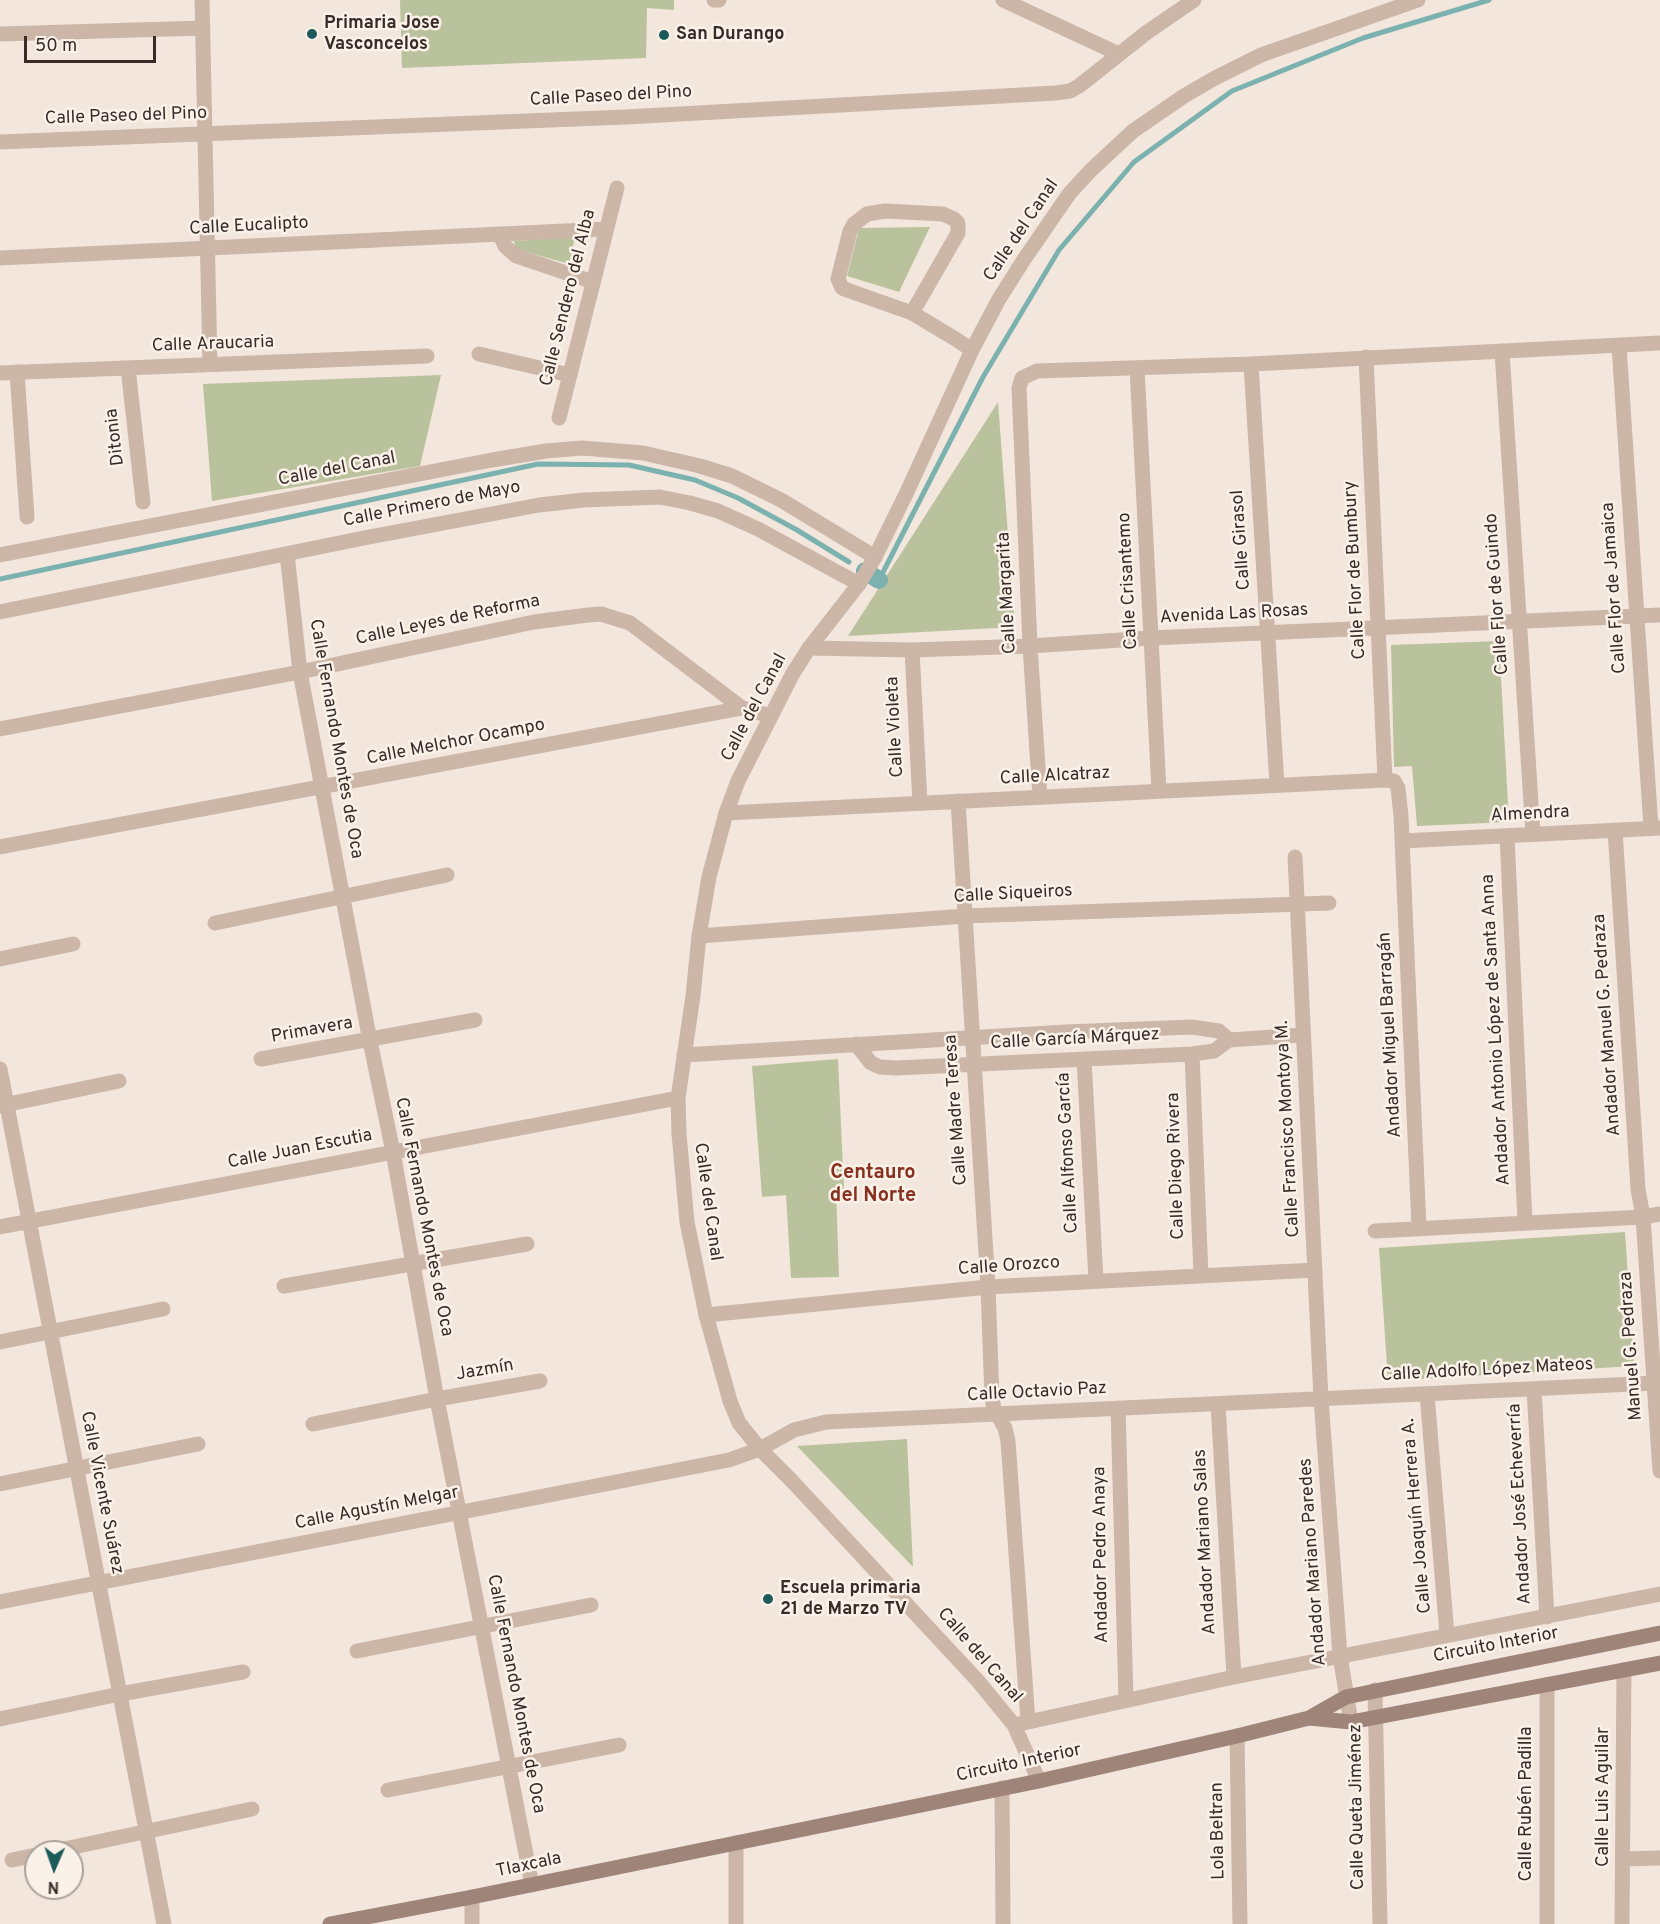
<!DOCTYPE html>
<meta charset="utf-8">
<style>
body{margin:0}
#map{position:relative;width:1660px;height:1924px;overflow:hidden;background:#f3e7dd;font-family:Overpass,sans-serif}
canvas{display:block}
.north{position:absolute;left:24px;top:1840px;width:60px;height:60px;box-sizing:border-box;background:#faf1e9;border:2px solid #aca29c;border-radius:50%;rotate:182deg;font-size:16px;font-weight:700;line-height:24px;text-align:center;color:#382c29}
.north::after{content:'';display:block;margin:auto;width:21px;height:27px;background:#1d5b5a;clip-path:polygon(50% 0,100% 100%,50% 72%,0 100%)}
.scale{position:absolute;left:24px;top:36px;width:132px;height:27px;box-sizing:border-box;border:3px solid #382c29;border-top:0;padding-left:8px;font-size:18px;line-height:21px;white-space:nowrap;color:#382c29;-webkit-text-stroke:4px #faf1e9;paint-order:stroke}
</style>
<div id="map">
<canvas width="1660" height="1924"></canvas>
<div class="north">N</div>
<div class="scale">50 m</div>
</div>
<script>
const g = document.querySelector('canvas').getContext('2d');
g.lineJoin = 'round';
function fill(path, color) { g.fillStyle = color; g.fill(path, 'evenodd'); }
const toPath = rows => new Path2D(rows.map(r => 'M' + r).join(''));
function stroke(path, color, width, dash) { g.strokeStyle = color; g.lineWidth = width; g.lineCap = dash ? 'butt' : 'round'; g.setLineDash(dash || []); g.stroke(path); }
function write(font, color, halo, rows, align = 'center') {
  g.font = font + ' Overpass,sans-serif'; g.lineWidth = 5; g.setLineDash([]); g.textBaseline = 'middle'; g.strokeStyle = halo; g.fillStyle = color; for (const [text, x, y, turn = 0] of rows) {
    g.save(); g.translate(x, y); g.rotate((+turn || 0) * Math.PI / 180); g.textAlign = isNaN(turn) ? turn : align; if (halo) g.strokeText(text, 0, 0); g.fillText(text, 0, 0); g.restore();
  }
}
fill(toPath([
 [400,0,674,0,674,10,647,8,646,58,402,68],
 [930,227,899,292,847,276,859,228],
 [575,237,569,264,516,249,514,241],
 [441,375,420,466,212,501,203,384],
 [998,402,1015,627,848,636],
 [1499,641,1509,822,1417,826,1412,766,1394,767,1391,645],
 [838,1059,844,1189,836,1190,839,1277,791,1278,786,1195,762,1197,752,1066],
 [1625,1232,1634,1366,1388,1381,1379,1248],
 [907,1439,913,1567,797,1446]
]), '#b9c29c');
stroke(toPath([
 [0,579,538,464,629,465,695,480,738,498,797,530,849,562],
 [879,580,983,377,1059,250,1134,162,1232,91,1363,38,1489,0]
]), '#7bb1af', 5);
stroke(toPath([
 [865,571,879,580]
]), '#7bb1af', 18);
stroke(toPath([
 [202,0,210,364],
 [714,0,719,0],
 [1003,0,1119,54],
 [0,34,203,28],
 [0,142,626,117,1056,93,1070,91,1079,86,1146,33,1194,0],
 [885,211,943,214,954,219,958,223,958,233,912,313,847,290,842,288,838,279,850,231,854,224,867,214,885,211],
 [500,235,505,246,516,256,593,282],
 [0,258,606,229],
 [912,313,954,338,972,350],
 [1619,346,1651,828],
 [1502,351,1533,834],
 [479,354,570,375],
 [1366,357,1385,780],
 [1251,364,1277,785],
 [128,368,143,502],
 [1137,368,1159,791],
 [17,372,27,517],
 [0,373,427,356],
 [559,418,617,188],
 [287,554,300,672,370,1041,393,1152,437,1399,532,1885],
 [0,555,492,460,546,451,582,448,643,453,700,466,732,476,781,500,875,557],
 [0,612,364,538,539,505,584,500,660,497,690,503,718,511,758,529,859,584],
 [809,648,912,650,1030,646,1151,638,1660,615],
 [912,650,920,803],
 [0,729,300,672,534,622,588,615,601,614,630,623,742,708,771,716],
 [1040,797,1030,646,1019,388,1022,378,1037,371,1251,364,1660,343],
 [958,801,988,1287,992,1398,994,1409,1005,1428,1008,1441,1028,1722],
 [726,813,1385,780,1394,781,1398,788,1401,816,1419,1228],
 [1615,830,1638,1189,1643,1217,1660,1471],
 [1507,836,1525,1222],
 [1402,841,1660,828],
 [0,847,742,708],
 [1295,857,1321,1399,1340,1656,1351,1722],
 [215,923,447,875],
 [699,936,965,916,1329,903],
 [0,959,73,944],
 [856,1044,871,1063,880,1067,896,1068,1192,1054,1214,1051,1229,1040,1303,1035],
 [1192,1054,1201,1275],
 [684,1055,1066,1032,1192,1027,1219,1031,1229,1040],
 [261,1059,475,1020],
 [1084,1059,1096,1280],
 [0,1069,164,1924],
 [0,1106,119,1081],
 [0,1227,678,1098],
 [1375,1231,1643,1217,1660,1214],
 [284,1286,527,1244],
 [706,1315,988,1287,1315,1270],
 [0,1342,163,1309],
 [1534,1389,1547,1617],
 [1427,1394,1447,1635],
 [1218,1404,1234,1677],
 [1118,1408,1126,1700],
 [313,1424,437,1399,540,1381],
 [0,1484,198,1444],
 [0,1602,729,1460,760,1449,794,1430,826,1422,1655,1383],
 [357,1651,591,1605],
 [1375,1690,1380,1924],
 [0,1719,120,1694,243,1672],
 [1019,1724,1234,1677,1660,1594],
 [1237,1736,1240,1924],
 [1002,1788,1003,1924],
 [388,1790,619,1745],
 [50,1852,252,1809],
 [1623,1859,1660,1858],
 [12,1860,36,1855],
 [472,1897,472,1924],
 [1547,1924,1547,1685],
 [1622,1924,1624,1670]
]), '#cbb6a8', 15);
stroke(toPath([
 [1039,1781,1014,1725,978,1681,792,1481,760,1449,739,1423,730,1401,706,1315,687,1222,679,1134,678,1098,693,996,699,936,709,877,726,813,738,781,792,675,809,648,859,584,875,557,907,492,972,350,999,299,1023,261,1069,194,1090,171,1133,131,1184,96,1215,78,1261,55,1418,0],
 [736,1843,736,1924]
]), '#cbb6a8', 15);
stroke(toPath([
 [1309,1718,1351,1722,1660,1663],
 [330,1924,472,1897,1039,1781,1237,1736,1309,1718,1346,1697,1660,1633]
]), '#9f8479', 15);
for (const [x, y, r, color] of [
 [312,34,6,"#1d5b5a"],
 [664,35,6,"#1d5b5a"],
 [768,1599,6,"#1d5b5a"]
]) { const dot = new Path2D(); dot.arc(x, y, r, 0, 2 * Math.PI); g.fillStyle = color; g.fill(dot); stroke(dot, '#faf1e9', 2); }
write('bold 18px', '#382c29', '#faf1e9', [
 ["Primaria Jose",324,24],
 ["Vasconcelos",324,45],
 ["San Durango",676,35],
 ["Escuela primaria",780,1589],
 ["21 de Marzo TV",780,1610]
], 'left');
write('18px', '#382c29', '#faf1e9', [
 ["Calle Paseo del Pino",611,97,-3],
 ["Calle Paseo del Pino",126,117,-2],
 ["Calle Eucalipto",249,227,-3],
 ["Calle del Canal",1022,231,-56],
 ["Calle Sendero del Alba",569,298,-76],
 ["Calle Araucaria",213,345,-2],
 ["Ditonia",116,437,-97],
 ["Calle del Canal",337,470,-11],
 ["Calle Primero de Mayo",432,505,-11],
 ["Calle Girasol",1242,540,-94],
 ["Calle Flor de Bumbury",1356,570,-93],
 ["Calle Crisantemo",1129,581,-93],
 ["Calle Flor de Jamaica",1615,588,-94],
 ["Calle Margarita",1008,593,-93],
 ["Calle Flor de Guindo",1498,594,-94],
 ["Avenida Las Rosas",1234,615,-3],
 ["Calle Leyes de Reforma",448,621,-12],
 ["Calle del Canal",755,708,-62],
 ["Calle Violeta",896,727,-93],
 ["Calle Fernando Montes de Oca",335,739,80],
 ["Calle Melchor Ocampo",456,743,-11],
 ["Calle Alcatraz",1055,777,-3],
 ["Almendra",1530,815,-3],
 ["Calle Siqueiros",1013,895,-3],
 ["Andador Manuel G. Pedraza",1608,1025,-94],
 ["Andador Antonio López de Santa Anna",1497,1030,-93],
 ["Primavera",312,1031,-10],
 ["Andador Miguel Barragán",1391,1035,-93],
 ["Calle García Márquez",1075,1040,-3],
 ["Calle Madre Teresa",957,1110,-94],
 ["Calle Francisco Montoya M.",1289,1129,-93],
 ["Calle Juan Escutia",300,1150,-11],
 ["Calle Alfonso García",1069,1153,-93],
 ["Calle Diego Rivera",1177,1166,-92],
 ["Calle del Canal",707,1202,82],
 ["Calle Fernando Montes de Oca",423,1217,79],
 ["Calle Orozco",1009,1267,-4],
 ["Manuel G. Pedraza",1632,1346,-94],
 ["Jazmín",485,1371,-10],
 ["Calle Adolfo López Mateos",1487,1371,-3],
 ["Calle Octavio Paz",1037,1393,-3],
 ["Calle Vicente Suárez",101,1493,79],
 ["Andador José Echeverría",1521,1504,-93],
 ["Calle Agustín Melgar",377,1509,-11],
 ["Calle Joaquín Herrera A.",1418,1516,-95],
 ["Andador Mariano Salas",1206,1542,-93],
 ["Andador Pedro Anaya",1102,1555,-91],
 ["Andador Mariano Paredes",1314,1562,-94],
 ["Circuito Interior",1496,1646,-11],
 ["Calle del Canal",979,1656,49],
 ["Calle Fernando Montes de Oca",515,1694,79],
 ["Circuito Interior",1019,1764,-12],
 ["Calle Luis Aguilar",1604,1797,-90],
 ["Calle Rubén Padilla",1527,1804,-90],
 ["Calle Queta Jiménez",1358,1807,-91],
 ["Lola Beltran",1219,1831,-91],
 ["Tlaxcala",529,1866,-12]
]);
write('bold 20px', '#893120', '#faf1e9', [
 ["Centauro",873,1174],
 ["del Norte",873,1197]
]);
</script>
